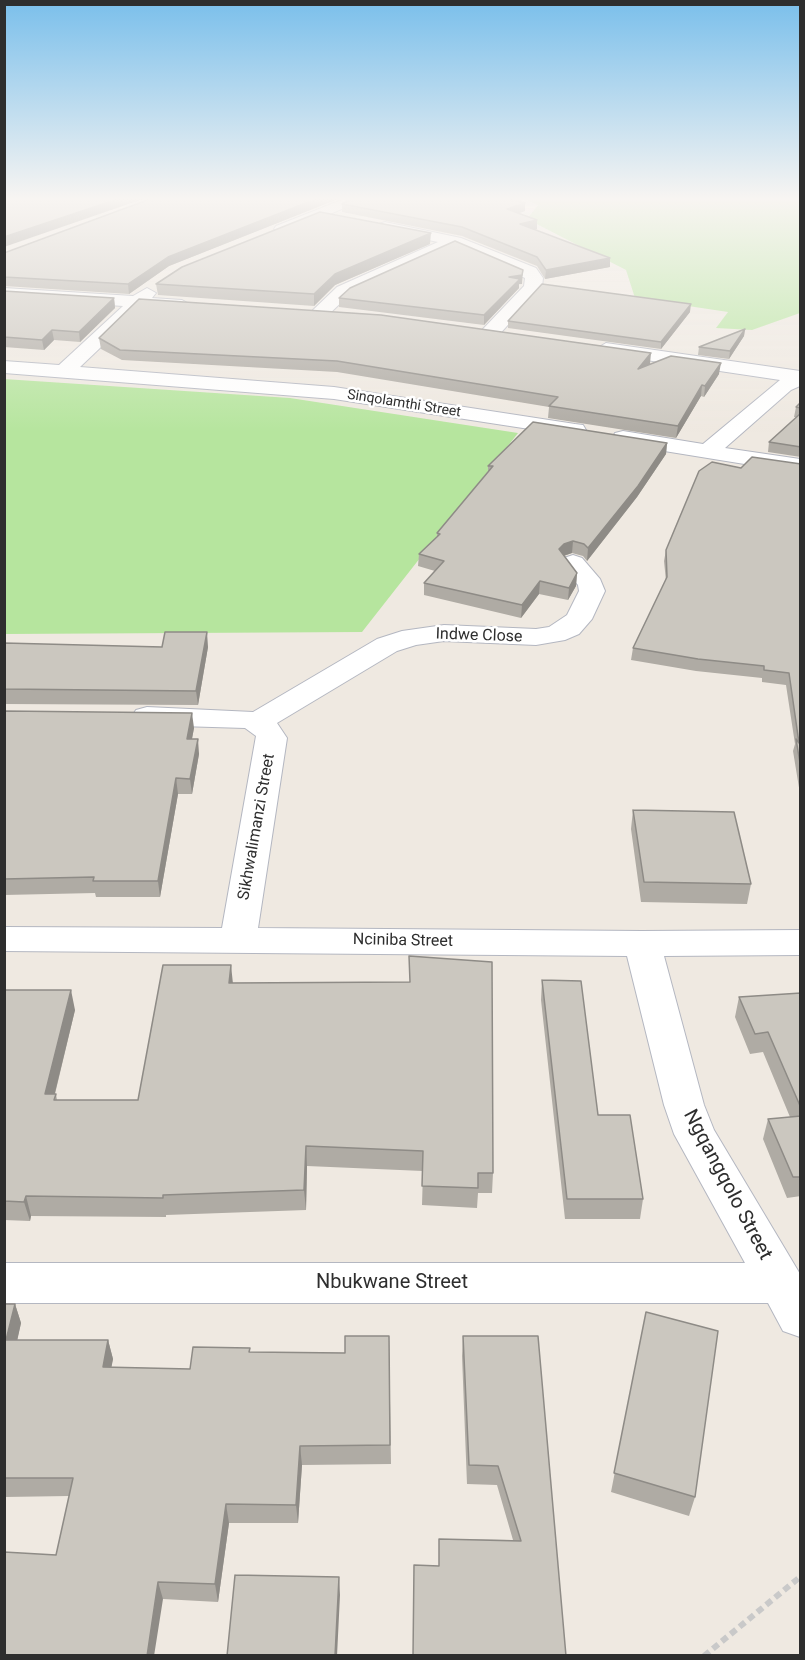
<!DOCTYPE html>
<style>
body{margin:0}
#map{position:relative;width:805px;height:1660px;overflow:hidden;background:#efe9e1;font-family:Roboto,sans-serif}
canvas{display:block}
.frame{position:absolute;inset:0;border:6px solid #2e2e2e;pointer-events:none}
</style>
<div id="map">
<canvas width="805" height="1660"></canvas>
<div class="frame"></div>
</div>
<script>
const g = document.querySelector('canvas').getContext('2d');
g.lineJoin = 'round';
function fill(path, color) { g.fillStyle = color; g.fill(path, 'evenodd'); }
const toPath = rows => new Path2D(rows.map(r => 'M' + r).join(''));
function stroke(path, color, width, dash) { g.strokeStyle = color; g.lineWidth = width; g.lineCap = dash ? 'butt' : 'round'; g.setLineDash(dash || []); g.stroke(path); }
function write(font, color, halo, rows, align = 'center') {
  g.font = font + ' Roboto,sans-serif'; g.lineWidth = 5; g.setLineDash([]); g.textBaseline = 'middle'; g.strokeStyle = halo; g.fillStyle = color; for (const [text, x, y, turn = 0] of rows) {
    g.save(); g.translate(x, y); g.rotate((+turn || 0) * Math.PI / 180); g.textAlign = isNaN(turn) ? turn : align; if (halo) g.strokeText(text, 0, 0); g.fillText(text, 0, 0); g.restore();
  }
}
fill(toPath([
 [525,199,800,199,800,313,752,330,716,328,728,312,635,298,626,270,527,219,538,205],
 [4,379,290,398,518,433,362,632,5,634]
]), '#b6e59e');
const minor = toPath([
 [344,199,365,199,288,232,282,234,274,229,276,226,344,199],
 [385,222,461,238,536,268,543,278,542,287,497,337,483,337,481,333,483,329,524,286,525,278,455,247,349,295,325,318,313,318,310,314,313,310,337,287,438,242,379,230,377,227,379,224,385,222],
 [4,288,133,296,147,288,156,293,152,298,182,300,191,305,182,310,142,308,80,367,334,387,575,424,583,425,586,430,583,435,575,436,334,399,4,373,4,361,59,365,123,306,4,298,4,288],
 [606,343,800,371,800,386,791,390,725,448,800,459,800,473,615,443,612,438,615,433,623,431,703,444,780,380,599,353,596,349,606,343],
 [573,555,582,558,600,579,605,591,592,619,579,634,565,640,536,645,444,641,416,645,397,651,277,723,287,738,258,928,642,931,800,930,800,955,664,956,704,1105,714,1130,800,1274,800,1337,783,1331,768,1303,4,1303,4,1263,745,1263,674,1134,664,1105,627,956,4,951,4,927,222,928,256,736,245,728,147,725,136,722,132,716,136,710,147,707,253,712,377,639,402,631,444,625,536,629,549,627,567,615,579,591,578,585,560,563,564,558,573,555]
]);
stroke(minor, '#b4b7c1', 2);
stroke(toPath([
 [704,1656,800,1577]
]), '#c9c9c9', 6, [7, 4.5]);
fill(minor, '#fff');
fill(toPath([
 [150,199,338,199,169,266,129,294,4,286,4,253],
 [351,199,521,199,521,202,525,203,525,211,519,213,537,220,537,229,534,229,610,267,545,279,537,266,462,236,342,212,342,204],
 [430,244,335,285,314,306,158,295,156,284],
 [519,284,519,288,484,325,339,307,339,298,522,284],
 [4,291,114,298,115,308,80,342,54,340,44,350,4,347],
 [690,312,661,349,508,328,508,321],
 [745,329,744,336,729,359,698,355,699,347],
 [99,338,650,364,649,365,719,374,704,397,701,396,676,438,548,418,549,407,337,372,122,360,101,349],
 [801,402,801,457,768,452,769,442,796,417,794,417,796,407],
 [667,443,666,454,637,497,587,561,583,556,572,553,564,556,577,573,576,586,568,600,539,594,521,618,424,595,424,583,435,571,418,566,419,554,437,537,437,533,488,473,488,466],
 [801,464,801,800,793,751,795,744,786,685,762,682,762,678,696,671,631,660,633,648,666,581,664,561,666,550,741,468],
 [4,643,162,647,208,647,198,705,4,704],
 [4,711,194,728,192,739,199,754,192,794,178,794,160,897,96,897,95,893,4,895],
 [633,810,751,884,747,904,641,902,631,829],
 [542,980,598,1115,643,1199,640,1219,565,1219,541,1000],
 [233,983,493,1173,492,1193,478,1193,477,1208,422,1205,423,1171,307,1166,306,1210,166,1215,166,1217,31,1216,30,1221,4,1220,4,990,75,1010,55,1094,56,1094,57,1100,138,1100],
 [801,993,801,1196,787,1198,763,1139,768,1119,790,1117,763,1052,750,1054,735,1017,739,997],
 [4,1304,15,1304,21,1323,17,1340,108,1340,113,1359,111,1367,190,1369,250,1352,345,1353,389,1336,391,1464,302,1465,298,1523,229,1523,218,1602,163,1599,56,1555,69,1496,4,1497],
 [646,1312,695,1497,689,1516,611,1492],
 [463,1336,566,1656,439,1566,439,1539,513,1540,497,1485,467,1484,462,1356]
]), '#afaba4');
fill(toPath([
 [118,199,143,199,4,247,4,237],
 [316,199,338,199,169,266,129,294,128,284,168,257],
 [525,203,525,211,506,218,507,209],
 [537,220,537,229,519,232,520,224],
 [431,233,430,244,335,285,314,306,314,294,335,274],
 [610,258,610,267,545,279,546,270],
 [523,270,522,284,519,284,519,288,484,325,484,315,509,277],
 [114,298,115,308,80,342,79,332],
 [691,304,690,312,661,349,661,342],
 [745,329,744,336,729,359,730,351],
 [52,330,54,340,44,350,42,340],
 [651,353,650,364,637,380,638,369],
 [721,363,719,374,704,397,705,386],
 [702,385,701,396,676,438,678,426],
 [667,443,666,454,637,497,587,561,588,548],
 [573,541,572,553,563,556,559,549,564,544],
 [577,573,576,586,568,600,569,588],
 [540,581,539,594,521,618,522,605],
 [207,632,208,647,198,705,196,691],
 [192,713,194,728,189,754,187,739],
 [198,739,199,754,192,794,190,779],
 [176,778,178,794,160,897,158,881],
 [231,965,233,984,229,983],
 [71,990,75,1010,50,1113,45,1094],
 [306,1146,307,1166,306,1210,304,1190],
 [26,1196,31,1216,30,1221,24,1202],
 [15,1304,21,1323,13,1360,6,1340],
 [108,1340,113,1359,108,1386,103,1367],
 [300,1446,302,1465,298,1523,296,1505],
 [226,1504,229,1523,218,1602,215,1584],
 [339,1577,340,1595,337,1656,335,1656],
 [158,1582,163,1599,154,1656,147,1656]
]), '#8e8b86');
const building = toPath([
 [4,199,118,199,4,237,4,199],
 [150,199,316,199,168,257,128,284,4,277,4,253,150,199],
 [351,199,510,199,525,203,507,209,537,220,520,224,610,258,546,270,537,257,462,227,342,204,351,199],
 [320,212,431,233,335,274,314,294,156,284,182,267,320,212],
 [455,241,523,270,522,275,509,277,520,279,484,315,339,298,350,288,455,241],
 [542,284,691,304,661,342,508,321,542,284],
 [4,291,114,298,79,332,52,330,42,340,4,337,4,291],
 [139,299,381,315,651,353,638,369,671,356,721,363,705,386,702,385,678,426,549,406,558,397,337,361,120,350,99,338,139,299],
 [745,329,730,351,699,347,745,329],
 [801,402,801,408,796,407,801,402],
 [801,413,801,447,769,442,801,413],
 [533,422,667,443,638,486,588,548,584,544,573,541,564,544,559,549,577,573,569,588,540,581,522,605,424,583,444,561,419,554,440,534,437,533,493,466,488,466,533,422],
 [752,457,801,464,801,769,796,739,799,743,789,673,764,670,764,666,698,659,633,648,667,577,666,550,699,471,712,462,741,468,752,457],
 [165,632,207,632,196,691,4,689,4,643,162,647,165,632],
 [4,711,192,713,187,739,198,739,190,779,176,778,158,881,93,881,94,877,4,879,4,711],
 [633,810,734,812,751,884,644,882,633,810],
 [409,956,492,962,493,1173,478,1173,478,1188,422,1186,423,1151,306,1146,304,1190,163,1195,163,1198,26,1196,24,1202,4,1201,4,990,71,990,45,1094,56,1094,54,1100,138,1100,163,965,231,965,229,983,410,982,409,956],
 [542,980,581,981,598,1115,630,1115,643,1199,567,1199,542,980],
 [801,993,801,1108,768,1032,755,1034,739,997,801,993],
 [801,1116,801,1177,793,1177,768,1119,801,1116],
 [4,1304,15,1304,6,1340,108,1340,103,1367,190,1369,193,1347,250,1348,249,1352,345,1353,345,1336,389,1336,390,1445,300,1446,296,1505,226,1504,215,1584,158,1582,147,1656,4,1656,4,1552,56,1555,73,1478,4,1478,4,1304],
 [646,1312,718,1331,695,1497,614,1473,646,1312],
 [463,1336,538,1336,566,1656,413,1656,414,1565,439,1566,439,1539,521,1541,498,1466,469,1465,463,1336],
 [235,1575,339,1577,335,1656,227,1656,235,1575]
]);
fill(building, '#cbc7bf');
stroke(building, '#8e8b86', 1.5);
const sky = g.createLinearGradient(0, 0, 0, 432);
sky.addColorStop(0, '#7abfeb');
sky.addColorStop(0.46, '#f8f5f2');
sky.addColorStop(1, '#f8f5f200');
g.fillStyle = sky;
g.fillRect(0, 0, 805, 432);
write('14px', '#2e2e2e', '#fff', [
 ["Sinqolamthi Street",404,404,9]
]);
write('16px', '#2e2e2e', '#fff', [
 ["Indwe Close",479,636,2],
 ["Sikhwalimanzi Street",257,827,-80],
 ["Nciniba Street",403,941,1]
]);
write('20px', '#2e2e2e', '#fff', [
 ["Ngqangqolo Street",727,1185,62],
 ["Nbukwane Street",392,1283]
]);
</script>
